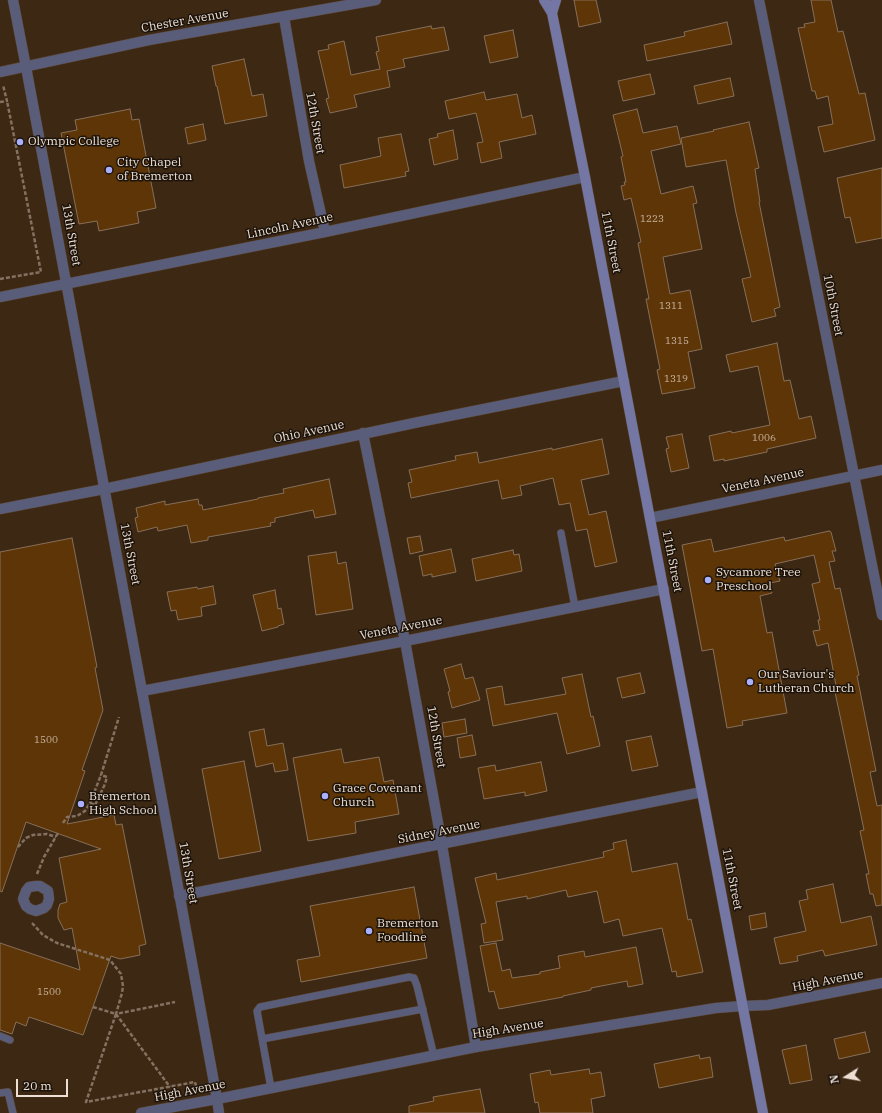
<!DOCTYPE html>
<style>
body{margin:0}
#map{position:relative;width:882px;height:1113px;overflow:hidden;background:#3d2814;font-family:"IBM Plex Serif",serif}
canvas{display:block}
.north{position:absolute;left:826px;top:1057px;width:40px;height:40px;-webkit-text-stroke:3px #1c130b;paint-order:stroke;rotate:259deg;font-size:11px;font-weight:700;line-height:16px;text-align:center;color:#eddfd3}
.north::after{content:'';display:block;margin:auto;width:14px;height:18px;background:#eddfd3;clip-path:polygon(50% 0,100% 100%,50% 72%,0 100%)}
.scale{position:absolute;left:16px;top:1079px;width:52px;height:18px;box-sizing:border-box;border:2px solid #eddfd3;border-top:0;padding-left:5px;font-size:12px;line-height:14px;white-space:nowrap;color:#eddfd3;-webkit-text-stroke:3px #1c130b;paint-order:stroke}
</style>
<div id="map">
<canvas width="882" height="1113"></canvas>
<div class="north">N</div>
<div class="scale">20 m</div>
</div>
<script>
const g = document.querySelector('canvas').getContext('2d');
g.lineJoin = 'round';
function fill(path, color) { g.fillStyle = color; g.fill(path, 'evenodd'); }
const toPath = rows => new Path2D(rows.map(r => 'M' + r).join(''));
function stroke(path, color, width, dash) { g.strokeStyle = color; g.lineWidth = width; g.lineCap = dash ? 'butt' : 'round'; g.setLineDash(dash || []); g.stroke(path); }
function write(font, color, halo, rows, align = 'center') {
  g.font = font + ' "IBM Plex Serif",serif'; g.lineWidth = 3; g.setLineDash([]); g.textBaseline = 'middle'; g.strokeStyle = halo; g.fillStyle = color; for (const [text, x, y, turn = 0] of rows) {
    g.save(); g.translate(x, y); g.rotate((+turn || 0) * Math.PI / 180); g.textAlign = isNaN(turn) ? turn : align; if (halo) g.strokeText(text, 0, 0); g.fillText(text, 0, 0); g.restore();
  }
}
const building = toPath([
 [574,0,596,0,601,22,579,27,574,0],
 [811,0,831,0,838,32,843,31,859,94,865,93,875,140,824,152,818,127,833,124,828,96,817,99,815,91,812,91,798,28,805,27,804,24,815,22,811,0],
 [727,22,732,44,647,61,644,45,685,36,684,32,727,22],
 [431,26,432,29,444,27,449,50,403,59,405,67,387,71,390,87,354,95,357,107,330,113,326,99,329,98,318,51,329,49,328,45,344,41,351,75,380,69,376,52,379,51,376,37,431,26],
 [513,30,518,57,490,63,484,36,513,30],
 [244,59,252,96,263,94,267,116,225,124,217,86,216,86,212,66,244,59],
 [650,74,655,94,623,101,618,81,650,74],
 [730,78,734,96,698,104,694,86,730,78],
 [484,92,486,100,517,94,522,118,532,115,536,134,499,142,502,158,481,163,477,143,483,142,476,113,449,119,445,101,484,92],
 [130,109,132,120,139,119,156,208,137,212,139,223,99,231,97,221,79,224,61,133,77,130,75,120,130,109],
 [637,109,643,133,677,126,681,144,651,151,661,194,693,186,697,203,693,204,702,249,663,257,670,294,690,290,702,349,688,352,695,388,662,394,657,370,660,369,646,299,649,299,638,243,641,242,631,198,624,200,621,186,625,185,624,182,626,182,621,157,623,156,613,115,637,109],
 [749,122,759,168,755,169,760,202,759,202,780,307,774,309,776,316,752,322,742,279,751,277,736,213,726,160,686,167,681,138,714,131,713,130,749,122],
 [203,124,206,140,188,144,185,128,203,124],
 [453,130,458,159,434,165,429,139,438,137,437,134,453,130],
 [401,134,409,171,405,172,406,176,344,188,340,165,381,156,378,138,401,134],
 [882,168,882,238,856,243,850,217,845,218,837,178,882,168],
 [777,343,784,381,790,380,799,419,811,416,816,438,767,449,767,452,724,461,724,459,714,461,709,436,731,431,732,433,770,425,758,366,730,372,726,355,777,343],
 [682,434,689,468,671,472,666,449,669,448,666,437,682,434],
 [602,439,609,474,581,480,589,515,606,511,617,562,595,567,587,529,576,531,570,503,559,505,553,478,520,486,522,495,502,499,498,480,411,498,408,483,412,482,409,470,456,460,455,456,477,452,479,463,552,448,552,450,602,439],
 [329,479,336,514,315,518,313,510,275,518,275,522,270,523,271,526,208,537,208,540,191,543,187,525,158,531,157,527,138,532,135,518,138,517,136,508,165,501,165,505,198,499,199,505,202,505,203,510,258,499,258,498,284,493,283,489,329,479],
 [829,531,831,532,836,551,832,551,835,561,829,562,835,589,840,588,859,675,857,676,876,771,870,772,877,806,882,805,882,905,876,906,873,894,870,894,866,874,869,874,860,831,864,830,835,692,837,691,828,643,817,646,813,631,820,630,818,620,820,620,812,584,820,582,814,555,775,564,780,581,770,583,772,593,760,596,767,633,772,632,787,713,742,721,743,725,727,728,713,649,702,651,682,545,711,539,714,552,784,537,785,541,829,531],
 [420,536,423,551,410,554,407,538,420,536],
 [72,538,97,667,95,668,103,710,82,770,85,771,67,824,114,815,116,825,122,824,146,944,139,946,140,955,120,959,111,956,83,1035,29,1017,26,1026,16,1022,12,1034,0,1030,0,943,80,970,72,928,64,930,58,918,58,910,60,904,67,902,59,858,101,849,26,822,2,892,0,891,0,552,72,538],
 [451,549,456,572,432,577,432,574,423,576,419,556,451,549],
 [513,550,514,555,519,554,522,571,476,581,472,559,513,550],
 [336,552,338,564,346,562,353,609,316,615,308,556,336,552],
 [213,586,216,604,201,607,202,616,178,620,176,610,171,611,167,592,197,587,198,589,213,586],
 [275,590,278,609,281,608,284,624,278,626,278,627,262,631,253,595,275,590],
 [461,664,465,679,473,677,480,700,452,708,448,692,450,691,444,669,461,664],
 [640,673,645,693,622,698,617,678,640,673],
 [582,674,591,717,593,716,600,746,567,754,557,713,493,726,486,689,502,686,505,705,522,702,566,694,562,678,582,674],
 [465,719,467,733,444,737,442,723,465,719],
 [264,729,267,746,283,743,288,770,275,772,273,763,256,767,249,732,264,729],
 [472,735,476,755,460,758,457,738,472,735],
 [651,736,658,766,632,771,626,741,651,736],
 [341,749,344,763,379,757,384,782,393,780,399,814,355,822,356,833,308,841,293,758,341,749],
 [244,761,261,851,219,859,202,769,244,761],
 [541,762,547,791,525,796,525,792,484,799,478,768,495,765,496,771,541,762],
 [626,840,632,872,677,863,688,920,691,919,703,972,677,977,676,971,672,972,662,928,623,936,619,919,604,923,597,891,568,897,566,890,527,899,527,896,496,902,503,940,484,943,481,924,486,923,475,878,496,873,497,880,604,857,603,852,614,849,613,843,626,840],
 [833,884,841,923,871,916,877,945,825,956,823,950,797,956,798,961,780,964,774,938,806,931,799,901,808,899,806,890,833,884],
 [414,887,427,958,301,982,297,960,320,956,310,906,414,887],
 [765,913,767,927,751,930,749,916,765,913],
 [496,943,502,971,510,969,512,978,540,974,540,972,560,968,558,956,584,951,585,957,636,947,643,984,628,987,627,981,591,988,591,990,563,996,563,997,499,1009,494,991,489,992,480,946,496,943],
 [865,1032,870,1052,839,1059,834,1039,865,1032],
 [806,1045,812,1080,790,1084,782,1050,806,1045],
 [699,1055,700,1059,710,1057,713,1077,659,1088,654,1064,699,1055],
 [589,1069,590,1074,601,1072,605,1096,591,1099,593,1113,540,1113,538,1102,535,1103,530,1074,550,1070,551,1075,589,1069],
 [480,1089,485,1113,409,1113,409,1106,434,1101,433,1097,480,1089]
]);
fill(building, '#5d3506');
stroke(building, '#876f59', 1);
const service = toPath([
 [561,533,575,607],
 [0,1036,10,1040],
 [262,1039,423,1009],
 [271,1088,257,1011,260,1007,409,977,414,978,417,986,434,1056],
 [0,1093,8,1092,13,1113]
]);
const pedestrian = toPath([
 [36,886,40,886,48,891,49,899,47,905,44,908,36,911,30,909,26,906,23,899,26,891,29,887,36,886]
]);
const minor = toPath([
 [759,0,882,615],
 [284,17,309,161,325,232],
 [0,72,149,40,376,0],
 [0,297,325,232,585,177],
 [363,433,405,641,442,845,476,1047],
 [0,509,104,489,419,422,624,381],
 [650,518,882,470],
 [142,691,405,641,664,589],
 [179,896,702,792],
 [743,1006,768,1005,882,983],
 [217,1099,219,1113]
]);
const tertiary = toPath([
 [13,0,26,67,142,691,217,1099],
 [141,1113,217,1099,476,1047,716,1008,743,1006]
]);
const secondary = toPath([
 [544,0,552,13,585,177,763,1113],
 [552,13,556,0]
]);
stroke(service, '#594533', 8);
stroke(pedestrian, '#594533', 11);
stroke(minor, '#594533', 11);
stroke(tertiary, '#594533', 11);
stroke(secondary, '#594533', 11);
stroke(toPath([
 [0,102,7,101,3,85],
 [0,279,41,272,7,101],
 [90,803,95,805,105,784,107,777,101,775,119,717],
 [63,823,67,817,77,816,85,811,90,803,101,775],
 [18,847,26,838,33,835,47,834,56,837],
 [37,874,44,857,58,833],
 [32,923,43,935,57,943,110,960,121,974,123,986,122,993,116,1014,175,1002],
 [93,1007,116,1014,170,1087],
 [116,1014,86,1102,195,1082,197,1090]
]), '#847161', 2.5, [4, 2]);
stroke(service, '#5a5d79', 7);
stroke(pedestrian, '#5a5d79', 10);
stroke(minor, '#5a5d79', 10);
stroke(tertiary, '#5a5d79', 10);
stroke(secondary, '#7477a3', 10);
for (const [x, y, r, color] of [
 [20,142,4,"#aab0fb"],
 [109,170,4,"#aab0fb"],
 [708,580,4,"#aab0fb"],
 [750,682,4,"#aab0fb"],
 [325,796,4,"#aab0fb"],
 [81,804,4,"#aab0fb"],
 [369,931,4,"#aab0fb"]
]) { const dot = new Path2D(); dot.arc(x, y, r, 0, 2 * Math.PI); g.fillStyle = color; g.fill(dot); stroke(dot, '#1c130b', 1.5); }
write('10px', '#c9b4a0', null, [
 ["1223",652,219],
 ["1311",671,306],
 ["1315",677,341],
 ["1319",676,379],
 ["1006",764,438],
 ["1500",46,740],
 ["1500",49,992]
]);
write('12px', '#eddfd3', '#1c130b', [
 ["Chester Avenue",185,21,-10],
 ["12th Street",315,123,80],
 ["Lincoln Avenue",290,226,-12],
 ["13th Street",71,235,80],
 ["11th Street",611,242,79],
 ["10th Street",833,305,79],
 ["Ohio Avenue",309,432,-12],
 ["Veneta Avenue",763,481,-12],
 ["13th Street",130,554,79],
 ["11th Street",672,561,79],
 ["Veneta Avenue",401,628,-11],
 ["12th Street",436,737,80],
 ["Sidney Avenue",439,832,-11],
 ["13th Street",188,873,80],
 ["11th Street",732,879,79],
 ["High Avenue",828,981,-11],
 ["High Avenue",508,1029,-9],
 ["High Avenue",190,1091,-11]
]);
write('12px', '#eddfd3', '#1c130b', [
 ["Olympic College",28,142],
 ["City Chapel",117,163],
 ["of Bremerton",117,177],
 ["Sycamore Tree",716,573],
 ["Preschool",716,587],
 ["Our Saviour's",758,675],
 ["Lutheran Church",758,689],
 ["Grace Covenant",333,789],
 ["Church",333,803],
 ["Bremerton",89,797],
 ["High School",89,811],
 ["Bremerton",377,924],
 ["Foodline",377,938]
], 'left');
</script>
